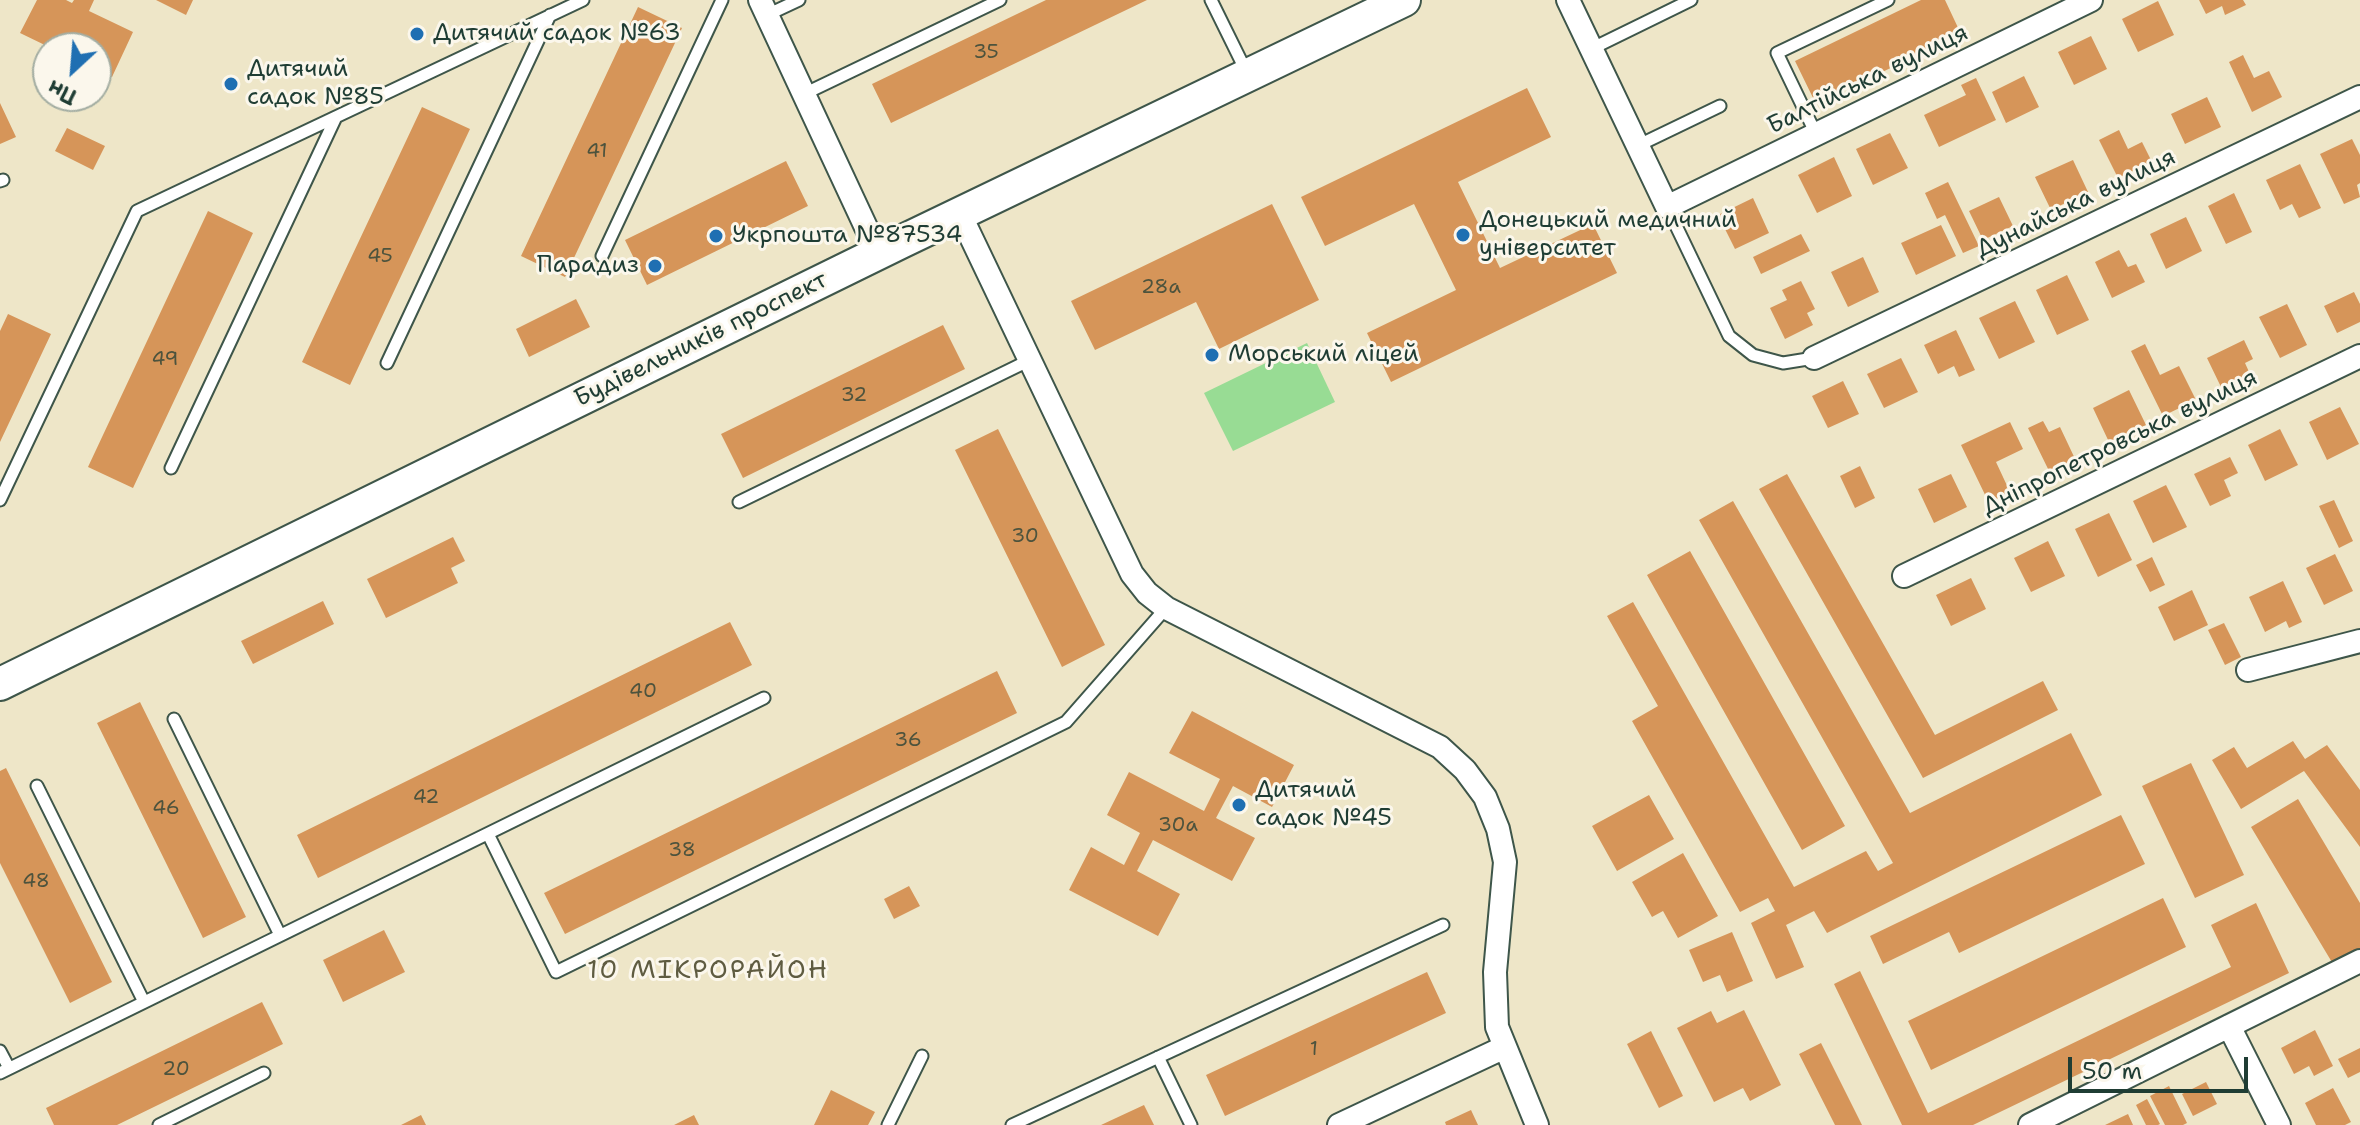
<!DOCTYPE html>
<meta charset="utf-8">
<style>
body{margin:0}
#map{position:relative;width:2360px;height:1125px;overflow:hidden;background:#eee6c8;font-family:"Shantell Sans",sans-serif}
canvas{display:block}
.north{position:absolute;left:32px;top:32px;width:80px;height:80px;box-sizing:border-box;background:#fbf7ec;border:2px solid #a3ada2;border-radius:50%;rotate:206deg;font-size:22px;font-weight:700;line-height:32px;text-align:center;color:#1f3d34}
.north::after{content:'';display:block;margin:auto;width:28px;height:36px;background:#1f6fb2;clip-path:polygon(50% 0,100% 100%,50% 72%,0 100%)}
.scale{position:absolute;left:2068px;top:1057px;width:180px;height:36px;box-sizing:border-box;border:4px solid #1f3d34;border-top:0;padding-left:10px;font-size:24px;line-height:28px;white-space:nowrap;color:#1f3d34;-webkit-text-stroke:6px #fbf7ec;paint-order:stroke}
</style>
<div id="map">
<canvas width="2360" height="1125"></canvas>
<div class="north">Пн</div>
<div class="scale">50 m</div>
</div>
<script>
const g = document.querySelector('canvas').getContext('2d');
g.lineJoin = 'round';
function fill(path, color) { g.fillStyle = color; g.fill(path, 'evenodd'); }
const toPath = rows => new Path2D(rows.map(r => 'M' + r).join(''));
function stroke(path, color, width, dash) { g.strokeStyle = color; g.lineWidth = width; g.lineCap = dash ? 'butt' : 'round'; g.setLineDash(dash || []); g.stroke(path); }
function write(font, color, halo, rows, align = 'center') {
  g.font = font + ' "Shantell Sans",sans-serif'; g.lineWidth = 6; g.setLineDash([]); g.textBaseline = 'middle'; g.strokeStyle = halo; g.fillStyle = color; for (const [text, x, y, turn = 0] of rows) {
    g.save(); g.translate(x, y); g.rotate((+turn || 0) * Math.PI / 180); g.textAlign = isNaN(turn) ? turn : align; if (halo) g.strokeText(text, 0, 0); g.fillText(text, 0, 0); g.restore();
  }
}
fill(toPath([
 [1307,343,1335,402,1233,451,1204,393]
]), '#98dc94');
fill(toPath([
 [37,0,66,0,72,3,74,0,94,0,89,11,133,32,112,77,96,70,96,48,51,48,20,33],
 [156,0,193,0,186,15],
 [1046,0,1147,0,891,123,872,84],
 [1921,0,1945,0,1961,34,1816,104,1795,61],
 [2199,0,2243,0,2246,5,2225,15,2222,6,2206,14],
 [2158,1,2174,35,2138,52,2122,19],
 [638,7,682,28,565,277,521,256],
 [2091,36,2107,69,2074,85,2058,52],
 [2243,55,2254,78,2269,71,2282,97,2252,112,2229,62],
 [2024,76,2039,107,2006,123,1992,92],
 [1976,78,1996,120,1939,147,1924,115,1966,95,1961,85],
 [1527,88,1551,137,1458,182,1500,268,1593,224,1617,273,1391,382,1367,333,1456,290,1414,204,1325,246,1301,197],
 [2207,97,2221,127,2185,144,2171,114],
 [0,103,16,137,0,144],
 [422,107,470,129,350,385,302,362],
 [67,128,105,146,93,170,55,151],
 [2119,130,2128,149,2142,142,2152,162,2118,178,2099,140],
 [1890,133,1908,168,1873,185,1856,149],
 [2352,139,2360,155,2360,183,2357,185,2360,197,2344,204,2320,154],
 [1834,157,1852,196,1817,213,1798,175],
 [2073,160,2088,192,2051,210,2035,177],
 [786,161,808,206,647,285,625,240],
 [2300,164,2321,208,2299,218,2292,204,2280,210,2266,180],
 [1948,182,1979,246,1963,253,1945,215,1937,219,1925,193],
 [2234,193,2252,232,2226,244,2208,206],
 [1999,197,2013,226,1983,240,1969,211],
 [1753,198,1769,233,1735,249,1718,215],
 [1272,204,1319,300,1219,349,1196,302,1095,350,1071,301],
 [208,211,253,233,133,488,88,467],
 [2186,217,2202,251,2166,269,2150,234],
 [1941,225,1956,256,1916,275,1901,243],
 [1801,234,1810,251,1761,274,1753,257],
 [2119,250,2128,267,2136,264,2145,282,2112,298,2095,262],
 [1863,257,1879,292,1848,307,1831,272],
 [2067,275,2089,320,2057,335,2036,290],
 [1801,281,1815,309,1807,313,1813,325,1785,339,1770,308,1787,300,1782,290],
 [2354,292,2360,304,2360,322,2337,333,2324,306],
 [576,299,590,327,529,357,516,329],
 [2015,301,2035,342,1999,359,1979,318],
 [2287,304,2307,345,2280,358,2259,317],
 [8,314,51,334,0,442,0,331],
 [943,325,965,369,743,478,721,434],
 [1956,330,1975,370,1959,377,1954,366,1938,374,1924,345],
 [2244,340,2253,359,2245,363,2250,374,2221,387,2207,358],
 [2145,344,2160,375,2179,366,2196,400,2163,416,2131,351],
 [1901,358,1918,392,1884,408,1867,374],
 [1843,381,1859,414,1828,428,1812,396],
 [2129,390,2146,425,2109,442,2093,408],
 [2340,407,2359,444,2327,460,2309,422],
 [2043,421,2049,432,2060,427,2077,463,2051,475,2028,428],
 [2010,422,2023,449,1996,462,2010,492,1989,503,1961,445],
 [998,429,1105,645,1062,667,955,450],
 [2280,429,2298,465,2265,481,2248,445],
 [2230,457,2238,473,2224,480,2231,496,2210,506,2194,474],
 [1860,466,1875,498,1855,508,1840,476],
 [1787,474,1935,735,2043,681,2058,710,1923,778,1759,489],
 [1951,474,1967,507,1934,523,1918,489],
 [2166,485,2187,527,2153,543,2133,501],
 [2334,500,2353,541,2339,548,2319,506],
 [1733,501,1910,813,2071,733,2102,795,1827,933,1814,911,1786,925,1804,967,1776,979,1751,923,1775,911,1768,898,1740,912,1632,721,1658,706,1607,616,1633,602,1794,887,1866,851,1878,871,1893,863,1699,520],
 [2109,513,2132,560,2098,577,2075,529],
 [453,537,465,561,451,568,458,583,386,618,367,579],
 [2048,541,2065,576,2031,592,2014,558],
 [1690,551,1845,826,1802,850,1647,575],
 [2335,554,2353,591,2324,605,2306,568],
 [2152,557,2165,585,2150,592,2136,565],
 [1971,578,1986,609,1951,626,1936,595],
 [2283,581,2302,622,2289,628,2286,621,2265,632,2249,597],
 [2192,590,2208,625,2174,641,2158,607],
 [323,601,334,624,253,664,241,641],
 [730,622,752,665,318,878,297,835],
 [2224,623,2241,657,2225,665,2208,630],
 [997,671,1017,713,565,934,544,893],
 [140,702,246,917,203,938,97,723],
 [1192,711,1294,765,1272,807,1233,786,1216,818,1255,838,1232,881,1153,840,1137,871,1180,894,1158,936,1069,890,1091,847,1124,865,1140,833,1107,815,1129,772,1204,811,1220,779,1169,753],
 [2293,741,2305,759,2327,745,2360,790,2360,847,2304,771,2241,809,2212,760,2234,747,2247,768],
 [2191,763,2244,875,2195,898,2142,786],
 [6,768,112,982,70,1003,0,863,0,771],
 [1649,795,1674,839,1617,871,1592,826],
 [2298,799,2360,903,2360,948,2333,964,2251,827],
 [2121,815,2145,864,1959,953,1949,932,1883,964,1870,936],
 [1683,853,1718,916,1678,938,1663,911,1652,917,1632,882],
 [909,886,920,906,894,919,884,899],
 [2163,898,2186,947,1931,1070,1908,1021],
 [2256,903,2289,973,1973,1125,1902,1125,1834,984,1860,971,1928,1113,2231,967,2211,925],
 [384,930,405,972,343,1002,323,960],
 [1732,932,1753,981,1727,992,1720,975,1703,982,1689,950],
 [1427,972,1446,1013,1225,1116,1206,1075],
 [262,1002,283,1044,117,1125,54,1125,46,1108],
 [1744,1010,1781,1085,1750,1101,1743,1088,1714,1102,1677,1028,1711,1011,1717,1023],
 [2315,1030,2333,1066,2314,1076,2309,1066,2294,1074,2281,1048],
 [1651,1031,1683,1096,1659,1108,1627,1044],
 [1821,1043,1862,1125,1835,1125,1799,1054],
 [2360,1048,2360,1072,2348,1078,2338,1059],
 [2206,1082,2217,1104,2193,1116,2182,1094],
 [2169,1086,2187,1123,2183,1125,2165,1125,2150,1096],
 [2333,1088,2351,1122,2345,1125,2316,1125,2305,1103],
 [831,1090,875,1112,868,1125,814,1125],
 [2147,1099,2160,1124,2158,1125,2146,1125,2136,1105],
 [1144,1105,1154,1125,1101,1125,1116,1118],
 [1471,1110,1478,1125,1446,1125,1445,1122],
 [2128,1114,2133,1125,2105,1125],
 [421,1115,426,1125,401,1125],
 [694,1115,699,1125,674,1125]
]), '#d69559');
const service = toPath([
 [1211,0,1246,71],
 [767,15,799,0],
 [1591,49,1691,0],
 [804,94,1000,0],
 [1816,134,1777,53,1888,0],
 [1637,146,1720,106],
 [0,181,3,180],
 [1667,207,1729,336,1753,355,1783,363,1814,358],
 [602,256,722,0],
 [387,363,550,15],
 [171,468,336,117],
 [0,500,137,211,583,0],
 [739,502,1030,360],
 [174,719,280,935],
 [37,786,144,1002],
 [488,834,556,972,1066,722,1166,608],
 [0,1051,9,1068],
 [1158,1057,1191,1125],
 [0,1073,764,698],
 [159,1125,264,1073],
 [888,1125,922,1056],
 [1012,1125,1443,925]
]);
const minor = toPath([
 [760,0,878,253],
 [1568,0,1667,207,2091,0],
 [960,214,1132,574,1147,593,1166,608,1440,747,1465,770,1485,797,1498,829,1505,862,1495,972,1497,1027,1537,1125],
 [1814,358,2360,97],
 [1904,576,2360,356],
 [2248,670,2360,641],
 [2229,1026,2279,1125],
 [1339,1125,1505,1047],
 [2030,1125,2360,961]
]);
const secondary = toPath([
 [0,684,901,242,1404,0]
]);
stroke(service, '#3e564a', 15);
stroke(minor, '#3e564a', 26);
stroke(secondary, '#3e564a', 36);
stroke(service, '#fff', 11);
stroke(minor, '#fff', 22);
stroke(secondary, '#fff', 32);
for (const [x, y, r, color] of [
 [417,34,8,"#1f6fb2"],
 [231,84,8,"#1f6fb2"],
 [1463,235,8,"#1f6fb2"],
 [716,236,8,"#1f6fb2"],
 [655,266,8,"#1f6fb2"],
 [1212,355,8,"#1f6fb2"],
 [1239,805,8,"#1f6fb2"]
]) { const dot = new Path2D(); dot.arc(x, y, r, 0, 2 * Math.PI); g.fillStyle = color; g.fill(dot); stroke(dot, '#fbf7ec', 3); }
write('20px', '#4d533d', null, [
 ["35",986,53],
 ["41",597,152],
 ["45",380,257],
 ["28а",1161,288],
 ["49",165,360],
 ["32",854,396],
 ["30",1025,537],
 ["40",643,692],
 ["36",908,741],
 ["42",426,798],
 ["46",166,809],
 ["30а",1178,826],
 ["38",682,851],
 ["48",36,882],
 ["1",1314,1050],
 ["20",176,1070]
]);
write('24px', '#1f3d34', '#fbf7ec', [
 ["Дитячий садок №63",433,34],
 ["Дитячий",247,70],
 ["садок №85",247,98],
 ["Донецький медичний",1479,221],
 ["університет",1479,249],
 ["Укрпошта №87534",732,236],
 ["Парадиз",639,266,"right"],
 ["Морський ліцей",1228,355],
 ["Дитячий",1255,791],
 ["садок №45",1255,819]
], 'left');
write('24px', '#1f3d34', '#fbf7ec', [
 ["Балтійська вулиця",1868,80,-26],
 ["Дунайська вулиця",2076,204,-26],
 ["Будівельників проспект",701,340,-26],
 ["Дніпропетровська вулиця",2120,443,-26]
]);
g.letterSpacing = '2px';
write('26px', '#5f5c41', '#fbf7ec', [
 ["10 МІКРОРАЙОН",708,971]
]);
g.letterSpacing = '0px';
</script>
